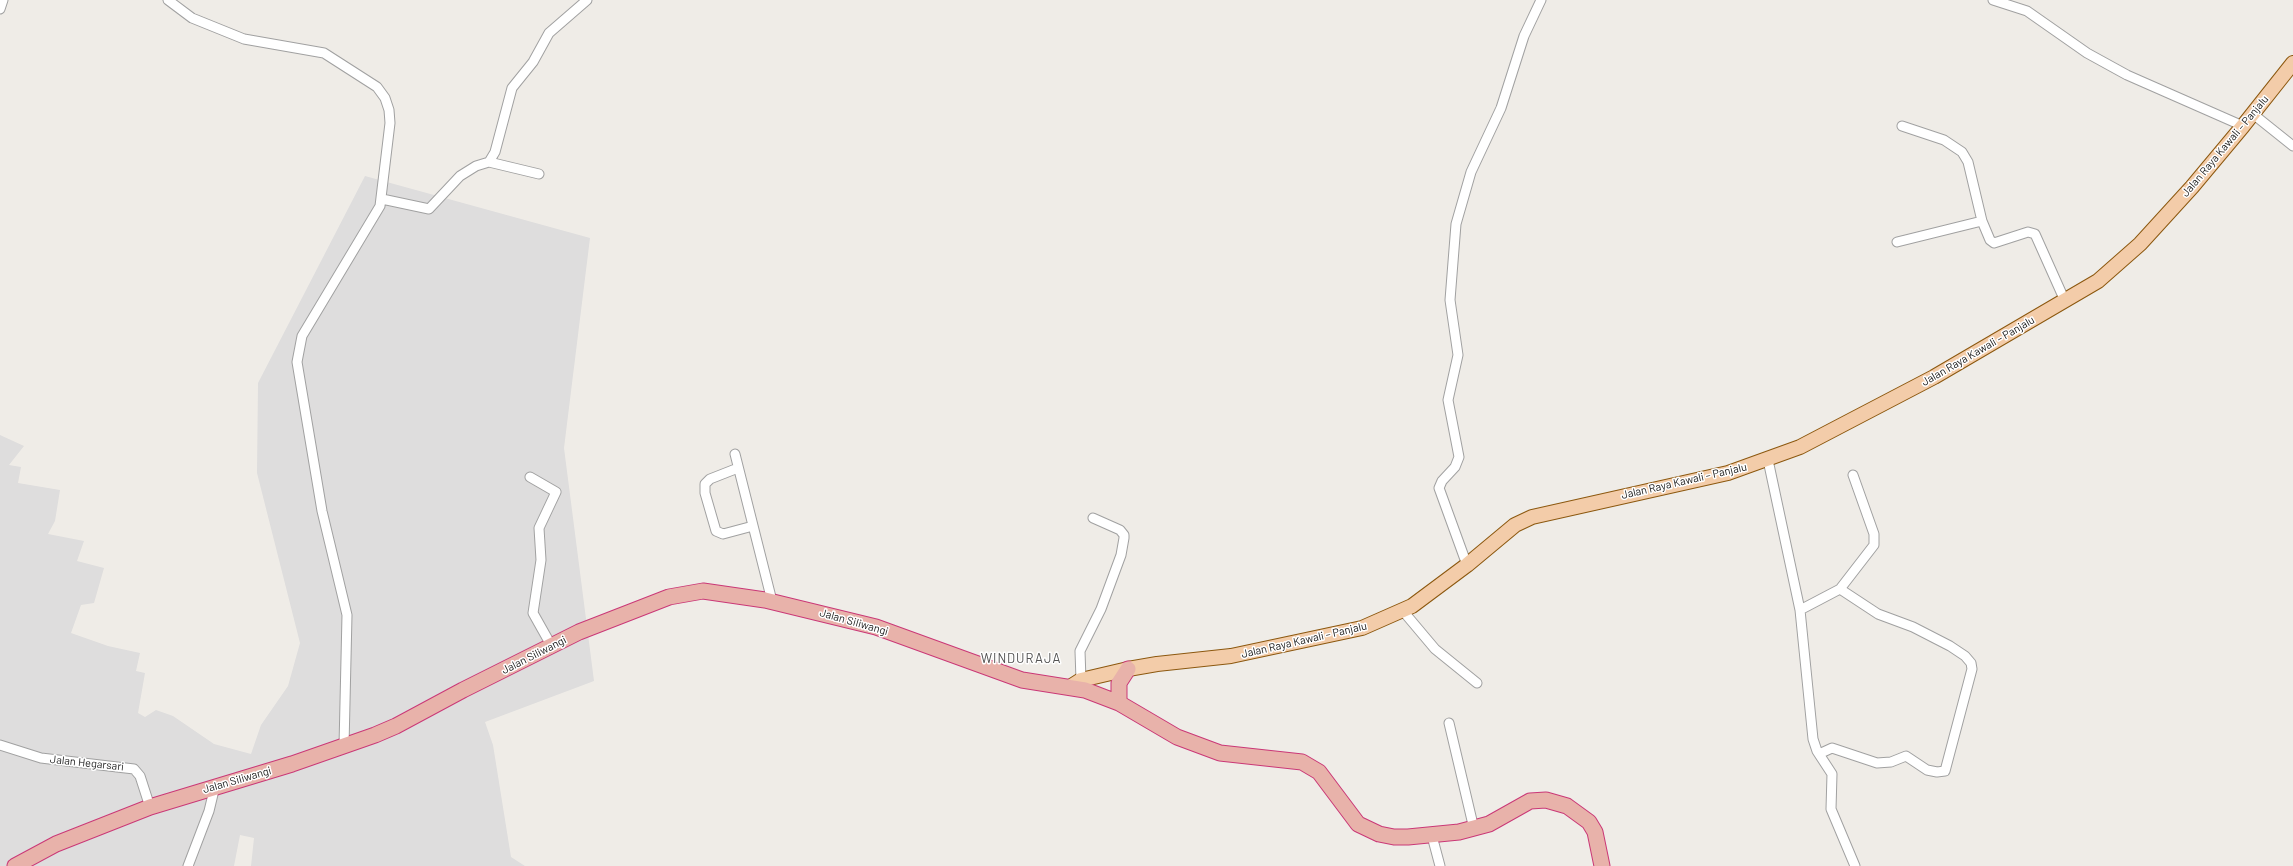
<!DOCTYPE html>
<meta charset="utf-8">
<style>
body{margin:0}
canvas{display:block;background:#efece7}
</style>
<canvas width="2293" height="866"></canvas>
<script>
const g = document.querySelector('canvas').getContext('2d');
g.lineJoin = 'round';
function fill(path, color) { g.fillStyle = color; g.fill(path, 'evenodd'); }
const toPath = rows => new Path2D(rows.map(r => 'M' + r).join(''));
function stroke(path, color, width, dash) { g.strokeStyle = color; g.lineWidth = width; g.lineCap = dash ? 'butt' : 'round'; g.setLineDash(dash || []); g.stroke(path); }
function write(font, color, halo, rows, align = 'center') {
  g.font = font + ' Barlow,sans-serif'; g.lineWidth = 3; g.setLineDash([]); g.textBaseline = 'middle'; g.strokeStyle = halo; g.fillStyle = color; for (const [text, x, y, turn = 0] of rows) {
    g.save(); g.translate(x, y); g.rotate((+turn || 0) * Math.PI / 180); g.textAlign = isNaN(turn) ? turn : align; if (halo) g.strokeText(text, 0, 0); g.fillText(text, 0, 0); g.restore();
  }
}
fill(toPath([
 [365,176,590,238,564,448,594,681,485,722,493,745,511,857,525,866,251,866,254,838,240,835,234,866,0,866,0,435,24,446,9,465,21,467,18,483,60,490,55,521,48,534,84,541,77,561,104,568,94,603,81,605,71,633,108,646,140,653,136,671,145,673,138,713,145,717,156,710,173,716,214,744,251,754,261,725,288,686,300,643,257,473,258,383]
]), '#dedddd');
const minor = toPath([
 [168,0,192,18,244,39,324,53,377,87,385,98,389,110,390,123,380,206,302,336,297,362,322,511,347,615,344,746],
 [1993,0,2027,11,2087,53,2127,75,2243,126],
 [0,9,3,0],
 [2253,114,2293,146],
 [1902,126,1944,140,1962,152,1968,162,1982,221,1990,240,1994,243,2028,232,2035,234,2065,301],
 [489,162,539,174],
 [382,199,429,209,460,176,476,166,489,162,495,152,512,88,533,62,549,33,587,0],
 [1897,242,1982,221],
 [735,454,772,601],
 [1768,460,1800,610,1813,739,1817,751,1832,774,1831,809,1855,866],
 [738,468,710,479,705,484,705,493,716,531,723,534,753,526],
 [530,477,556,492,539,528,541,560,533,613,551,645],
 [1467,565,1439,488,1442,481,1455,467,1459,457,1448,400,1458,355,1450,300,1456,224,1471,172,1501,108,1524,36,1541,0],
 [1800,610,1840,589,1874,545,1874,534,1853,475],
 [1403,611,1435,649,1477,683],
 [1081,680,1080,651,1101,609,1121,555,1124,538,1124,535,1120,530,1093,518],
 [1449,723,1474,829],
 [0,745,41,758,134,769,140,776,150,807],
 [1819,754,1832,748,1877,763,1891,762,1906,756,1927,770,1937,772,1945,771,1972,669,1971,663,1965,656,1950,646,1913,627,1878,614,1840,589],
 [1432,836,1440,866],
 [188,866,209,811,215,786]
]);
const primary = toPath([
 [1070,687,1081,680,1128,669,1157,664,1231,656,1362,628,1412,606,1467,565,1515,525,1532,517,1728,473,1800,447,1934,377,2098,281,2140,244,2192,187,2243,126,2293,63]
]);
const trunk = toPath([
 [1119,703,1119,683,1128,669],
 [15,866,56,844,150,807,292,764,375,735,396,726,463,690,579,632,669,597,703,591,765,600,876,627,1022,680,1085,690,1119,703,1177,737,1220,753,1302,762,1319,772,1358,824,1379,834,1394,837,1408,837,1459,832,1489,824,1530,801,1546,800,1567,806,1589,822,1595,832,1602,866]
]);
stroke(minor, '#a1a1a1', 11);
stroke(primary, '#8c580f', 16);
stroke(trunk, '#ca3877', 17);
stroke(minor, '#fff', 9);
stroke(primary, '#f3cca9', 14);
stroke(trunk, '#e8b2aa', 15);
write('11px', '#202020', '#fff', [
 ["Jalan Raya Kawali – Panjalu",2225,146,-50],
 ["Jalan Raya Kawali – Panjalu",1978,351,-30],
 ["Jalan Raya Kawali – Panjalu",1684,481,-13],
 ["Jalan Siliwangi",854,622,16],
 ["Jalan Raya Kawali – Panjalu",1304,640,-13],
 ["Jalan Siliwangi",534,655,-27],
 ["Jalan Hegarsari",87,763,6],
 ["Jalan Siliwangi",237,780,-16]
]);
g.letterSpacing = '1px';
write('13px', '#535353', '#fff', [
 ["WINDURAJA",1021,659]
]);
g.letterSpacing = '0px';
</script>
